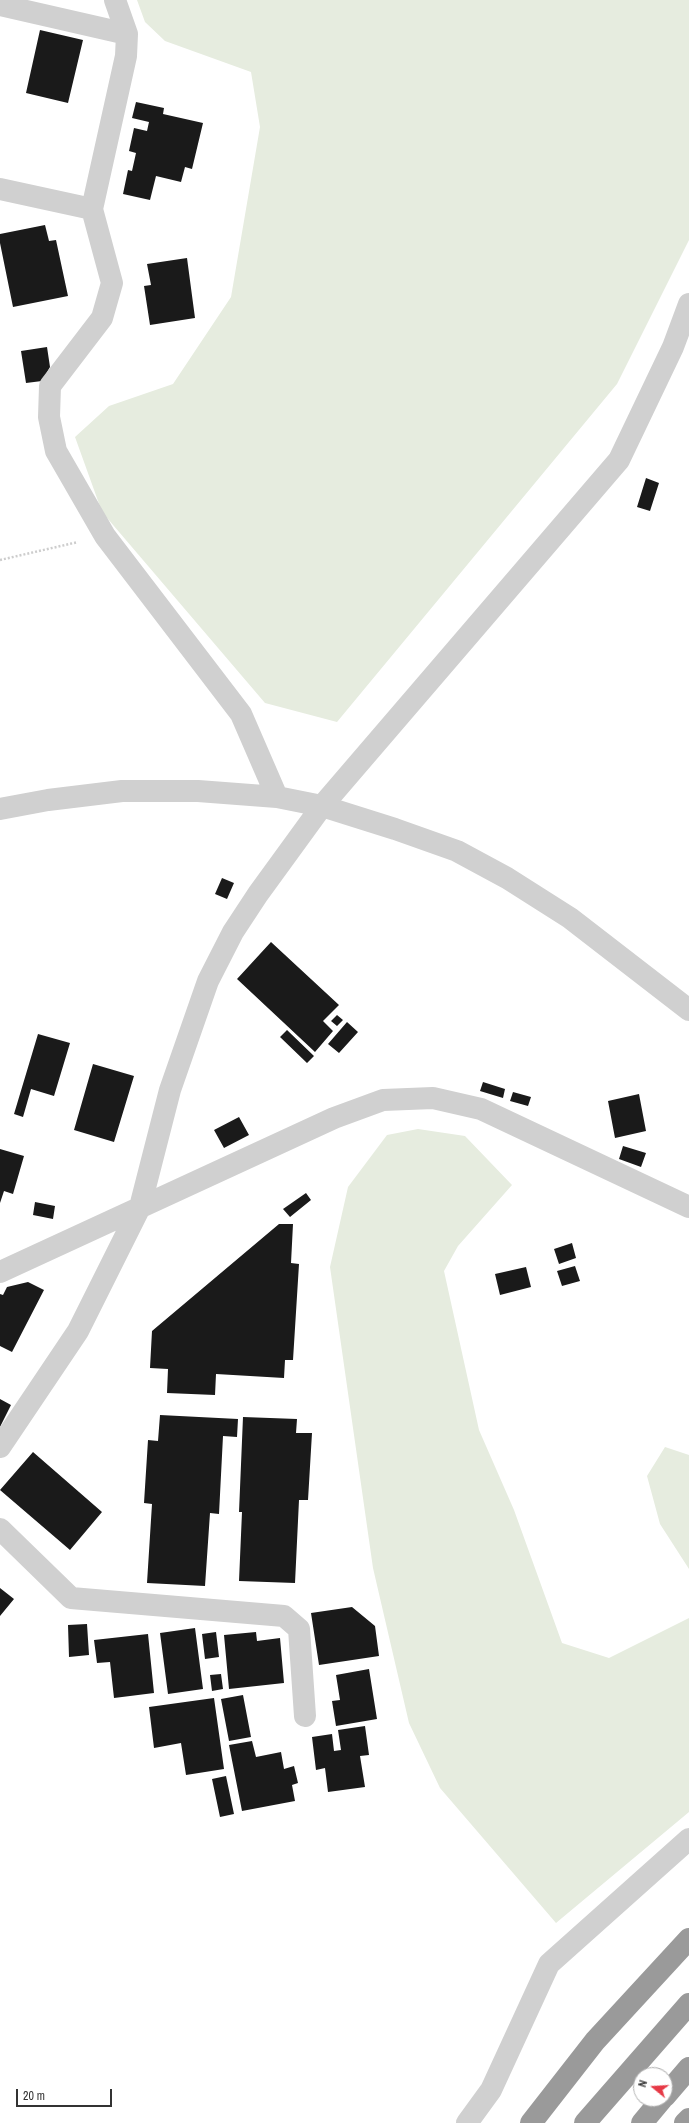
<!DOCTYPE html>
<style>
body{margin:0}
#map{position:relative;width:689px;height:2123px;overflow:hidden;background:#fff;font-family:"Archivo Narrow",sans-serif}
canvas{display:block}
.north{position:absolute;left:633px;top:2067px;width:40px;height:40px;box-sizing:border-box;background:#fff;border:1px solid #adadad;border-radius:50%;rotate:288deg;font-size:11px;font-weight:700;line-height:16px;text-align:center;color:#333}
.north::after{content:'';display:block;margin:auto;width:14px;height:18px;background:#e63946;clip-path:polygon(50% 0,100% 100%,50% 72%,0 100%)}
.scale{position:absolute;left:16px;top:2089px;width:96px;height:18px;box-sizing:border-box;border:2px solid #333;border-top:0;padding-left:5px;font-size:12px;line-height:14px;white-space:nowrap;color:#333;-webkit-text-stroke:3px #fff;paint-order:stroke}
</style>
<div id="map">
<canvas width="689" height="2123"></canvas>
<div class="north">N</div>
<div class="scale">20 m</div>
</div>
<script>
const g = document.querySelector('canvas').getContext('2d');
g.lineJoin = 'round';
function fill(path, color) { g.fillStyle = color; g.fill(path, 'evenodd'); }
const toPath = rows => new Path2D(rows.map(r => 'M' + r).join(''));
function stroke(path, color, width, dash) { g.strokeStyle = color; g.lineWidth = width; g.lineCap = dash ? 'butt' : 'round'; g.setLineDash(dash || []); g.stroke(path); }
fill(toPath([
 [137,0,689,0,689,240,617,384,337,722,265,703,102,512,75,437,109,406,173,384,231,297,260,127,251,72,165,41,145,22],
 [418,1129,465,1136,512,1185,458,1246,444,1271,479,1430,514,1510,562,1643,609,1658,689,1618,689,1812,556,1923,440,1788,409,1723,373,1568,330,1267,348,1187,387,1135],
 [665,1447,689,1455,689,1569,660,1524,647,1476]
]), '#e6ecdf');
fill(toPath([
 [40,30,83,40,68,103,26,93],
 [136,102,164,108,163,114,203,123,192,169,185,167,181,182,156,176,150,200,123,194,128,170,132,171,136,153,129,151,134,128,147,131,149,122,132,118],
 [45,225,49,241,56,240,68,296,13,307,0,243,0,234],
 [187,258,195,318,150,325,144,286,151,285,147,264],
 [47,347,50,367,42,381,26,383,21,351],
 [646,478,659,483,650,511,637,507],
 [222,878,234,883,227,899,215,894],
 [271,942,339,1005,323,1021,333,1031,315,1052,237,979],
 [337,1015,343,1020,337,1026,331,1021],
 [347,1022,358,1032,339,1053,328,1044],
 [287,1030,314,1056,307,1063,280,1037],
 [38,1034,70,1043,54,1096,31,1089,23,1117,14,1114],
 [93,1064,134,1076,114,1142,74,1130],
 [483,1082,505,1089,503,1098,480,1091],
 [513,1092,531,1097,528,1106,510,1101],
 [639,1094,646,1131,615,1138,608,1101],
 [239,1117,249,1135,224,1148,214,1130],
 [623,1146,646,1153,641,1167,619,1159],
 [0,1149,24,1156,13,1194,4,1191,0,1203],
 [306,1193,311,1200,290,1217,283,1209],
 [35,1202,55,1206,53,1219,33,1215],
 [279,1224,293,1224,291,1263,299,1264,293,1360,285,1360,284,1378,216,1374,215,1395,167,1393,168,1369,150,1368,152,1331],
 [572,1243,576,1258,559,1264,554,1249],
 [575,1266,580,1281,562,1286,557,1271],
 [526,1267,531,1287,500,1295,495,1274],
 [28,1282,44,1290,12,1352,0,1346,0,1294,3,1295,7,1287],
 [0,1399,11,1405,0,1427],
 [160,1415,238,1419,237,1437,223,1436,219,1514,210,1513,205,1586,147,1583,152,1504,144,1503,148,1440,158,1441],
 [243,1417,297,1419,296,1433,312,1433,308,1500,299,1500,295,1583,239,1581,242,1512,239,1512],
 [33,1452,102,1512,70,1550,0,1490],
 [0,1588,14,1599,0,1616],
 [352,1607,375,1626,379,1656,319,1665,311,1613],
 [87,1624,89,1655,69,1657,68,1625],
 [195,1628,203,1689,168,1694,160,1633],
 [216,1632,219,1657,205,1659,202,1634],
 [256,1632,257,1641,280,1638,284,1683,229,1689,224,1635],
 [148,1634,154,1693,114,1698,110,1662,97,1663,94,1640],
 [369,1669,377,1719,336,1726,332,1701,340,1700,336,1675],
 [221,1674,223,1689,212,1691,210,1675],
 [243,1695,251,1737,229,1741,221,1699],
 [214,1698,224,1769,186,1775,181,1743,154,1748,149,1707],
 [365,1726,369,1755,360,1756,365,1787,328,1792,325,1768,316,1770,312,1737,332,1734,334,1751,341,1750,338,1730],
 [252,1741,256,1757,281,1752,284,1769,294,1766,298,1783,292,1785,295,1801,242,1811,229,1745],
 [226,1776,234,1814,220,1817,212,1779]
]), '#1a1a1a');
stroke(toPath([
 [0,560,78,542]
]), '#cdcdcd', 2.5, [2, 2]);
stroke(toPath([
 [0,5,127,34],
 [0,189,92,209,126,56,127,34,115,0],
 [92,209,112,283,102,318,50,386,49,417,56,451,105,536,241,714,277,797],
 [0,809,48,800,122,791,198,791,277,797,322,806,395,829,457,851,507,878,570,918,689,1010],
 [0,1272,334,1118,383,1100,433,1098,481,1109,689,1207],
 [0,1447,78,1331,140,1207,170,1090,208,981,233,932,258,894,322,806,619,460,673,347,689,304],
 [0,1529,71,1598,284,1616,299,1629,305,1716],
 [467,2123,491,2090,549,1964,689,1839]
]), '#d0d0d0', 22);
stroke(toPath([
 [665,2096,689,2068],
 [531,2123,595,2041,689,1939],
 [585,2123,689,2004],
 [642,2123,662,2099],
 [685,2123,689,2119]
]), '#9a9a9a', 22);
</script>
